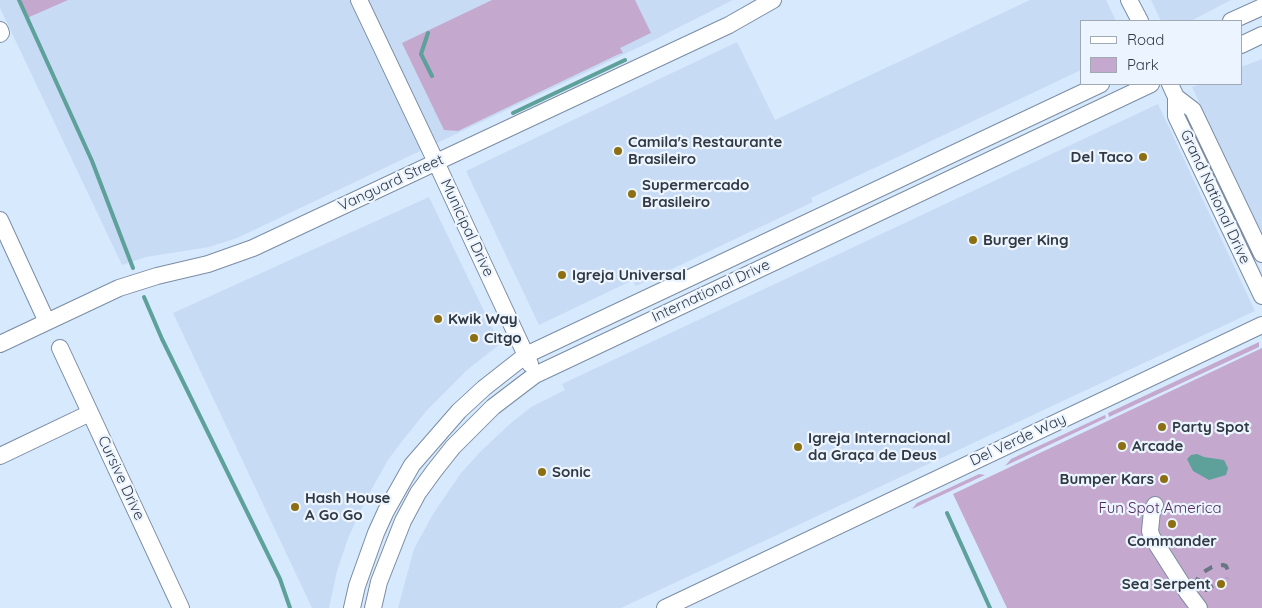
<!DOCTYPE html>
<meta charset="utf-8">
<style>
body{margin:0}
#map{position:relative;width:1262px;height:608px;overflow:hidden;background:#d7e9fd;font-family:Quicksand,sans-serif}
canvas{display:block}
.legend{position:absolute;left:1080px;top:20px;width:162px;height:65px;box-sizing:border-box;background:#ecf5ff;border:1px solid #a1aab4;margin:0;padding:6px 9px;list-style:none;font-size:15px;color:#313943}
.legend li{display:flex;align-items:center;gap:10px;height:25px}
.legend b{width:25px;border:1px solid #a1aab4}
</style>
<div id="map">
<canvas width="1262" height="608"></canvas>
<ul class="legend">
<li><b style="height:6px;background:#fff"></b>Road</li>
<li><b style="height:14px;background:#c5a8ce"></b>Park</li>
</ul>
</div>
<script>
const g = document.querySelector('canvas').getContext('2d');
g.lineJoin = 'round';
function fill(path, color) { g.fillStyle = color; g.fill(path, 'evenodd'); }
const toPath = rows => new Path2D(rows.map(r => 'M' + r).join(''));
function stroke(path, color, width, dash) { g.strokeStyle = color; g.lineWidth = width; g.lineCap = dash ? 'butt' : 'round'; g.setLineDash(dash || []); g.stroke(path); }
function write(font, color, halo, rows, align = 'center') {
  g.font = font + ' Quicksand,sans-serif'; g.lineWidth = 4.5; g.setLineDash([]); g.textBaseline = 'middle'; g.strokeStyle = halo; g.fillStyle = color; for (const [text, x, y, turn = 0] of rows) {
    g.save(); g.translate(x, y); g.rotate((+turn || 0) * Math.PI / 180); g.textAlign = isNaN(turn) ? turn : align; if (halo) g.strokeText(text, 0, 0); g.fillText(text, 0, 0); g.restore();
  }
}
fill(toPath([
 [0,0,733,0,654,40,237,238,209,247,146,257,122,265,0,8],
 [1030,0,1106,0,1116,21,1081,21,1081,70,811,198,813,202,636,286,633,280,539,325,466,171,737,42,775,120],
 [1151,0,1231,0,1191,21,1161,21],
 [1262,59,1262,236,1192,87,1201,84,1241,84,1241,67],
 [1158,104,1255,311,621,608,398,608,414,549,433,514,461,473,483,449,511,423,531,407,565,390,562,384],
 [429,197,500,344,467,370,428,409,403,440,388,460,365,501,349,536,337,571,329,608,312,608,173,313]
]), '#c7dbf4');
fill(toPath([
 [20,0,68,0,27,18],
 [492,0,635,0,651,33,620,48,623,53,619,54,458,131,444,130,402,43],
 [1259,342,1259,347,1109,417,1108,413],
 [1262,348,1262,608,1007,608,953,494],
 [1105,415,1106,418,1005,466,1011,459],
 [979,474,985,475,912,509,917,503]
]), '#c5a8ce');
fill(toPath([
 [1197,454,1204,457,1224,460,1228,468,1226,475,1209,480,1193,471,1187,459,1191,455]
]), '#5ea09a');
stroke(toPath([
 [19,0,92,161,133,268],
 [428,33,421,54,432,76],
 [513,113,625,60],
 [144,297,162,339,280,579,290,608],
 [947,513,990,608]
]), '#5ea09a', 4);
const minor = toPath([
 [359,0,436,162,530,364],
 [1129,0,1140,21],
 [1231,21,1262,7],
 [0,30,1,33,0,34],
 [1241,45,1262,35],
 [1170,84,1176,97,1176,116,1262,296],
 [1176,97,1193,110,1262,254],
 [0,220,47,322],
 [0,344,119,288,157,276,208,264,253,248,729,25,773,0],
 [60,348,181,608],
 [0,456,90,413],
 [1155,505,1152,511,1150,531,1152,537,1187,592,1199,608],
 [352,608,357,586,376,533,386,511,412,465,459,411,484,388,526,355,1101,84],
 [373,608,379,582,403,521,418,493,434,471,453,447,493,407,535,375,1151,84],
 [665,608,1262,325]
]);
stroke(minor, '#7a8da4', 18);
stroke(minor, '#fff', 16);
stroke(toPath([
 [1213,586,1206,590,1199,588,1196,582,1200,574,1212,567,1223,565,1226,566,1229,573,1227,578]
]), '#6b7684', 4, [9, 9]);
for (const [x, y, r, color] of [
 [618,151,5,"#8c6f12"],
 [1143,157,5,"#8c6f12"],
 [632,194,5,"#8c6f12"],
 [973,240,5,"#8c6f12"],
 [562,275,5,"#8c6f12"],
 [438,319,5,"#8c6f12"],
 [474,338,5,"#8c6f12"],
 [1162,427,5,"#8c6f12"],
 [1122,446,5,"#8c6f12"],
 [798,447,5,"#8c6f12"],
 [542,472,5,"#8c6f12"],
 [1164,479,5,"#8c6f12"],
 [295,507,5,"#8c6f12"],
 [1172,524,5,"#8c6f12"],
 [1221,584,5,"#8c6f12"]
]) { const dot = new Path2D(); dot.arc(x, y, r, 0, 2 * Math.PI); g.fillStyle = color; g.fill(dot); stroke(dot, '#ecf5ff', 2); }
write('bold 15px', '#313943', '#ecf5ff', [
 ["Camila's Restaurante",628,142],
 ["Brasileiro",628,159],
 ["Del Taco",1133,157,"right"],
 ["Supermercado",642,185],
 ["Brasileiro",642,202],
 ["Burger King",983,240],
 ["Igreja Universal",572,275],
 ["Kwik Way",448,319],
 ["Citgo",484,338],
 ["Party Spot",1172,427],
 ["Igreja Internacional",808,438],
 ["da Graça de Deus",808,455],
 ["Arcade",1132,446],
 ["Sonic",552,472],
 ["Bumper Kars",1154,479,"right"],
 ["Hash House",305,498],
 ["A Go Go",305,515],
 ["Commander",1172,541,"center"],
 ["Sea Serpent",1211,584,"right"]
], 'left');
write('15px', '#313943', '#ecf5ff', [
 ["Vanguard Street",391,183,-25],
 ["Grand National Drive",1215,197,65],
 ["Municipal Drive",467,228,65],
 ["International Drive",711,291,-25],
 ["Del Verde Way",1018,440,-25],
 ["Cursive Drive",121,478,65]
]);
write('15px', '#532a5f', '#ecf5ff', [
 ["Fun Spot America",1160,508]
]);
</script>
